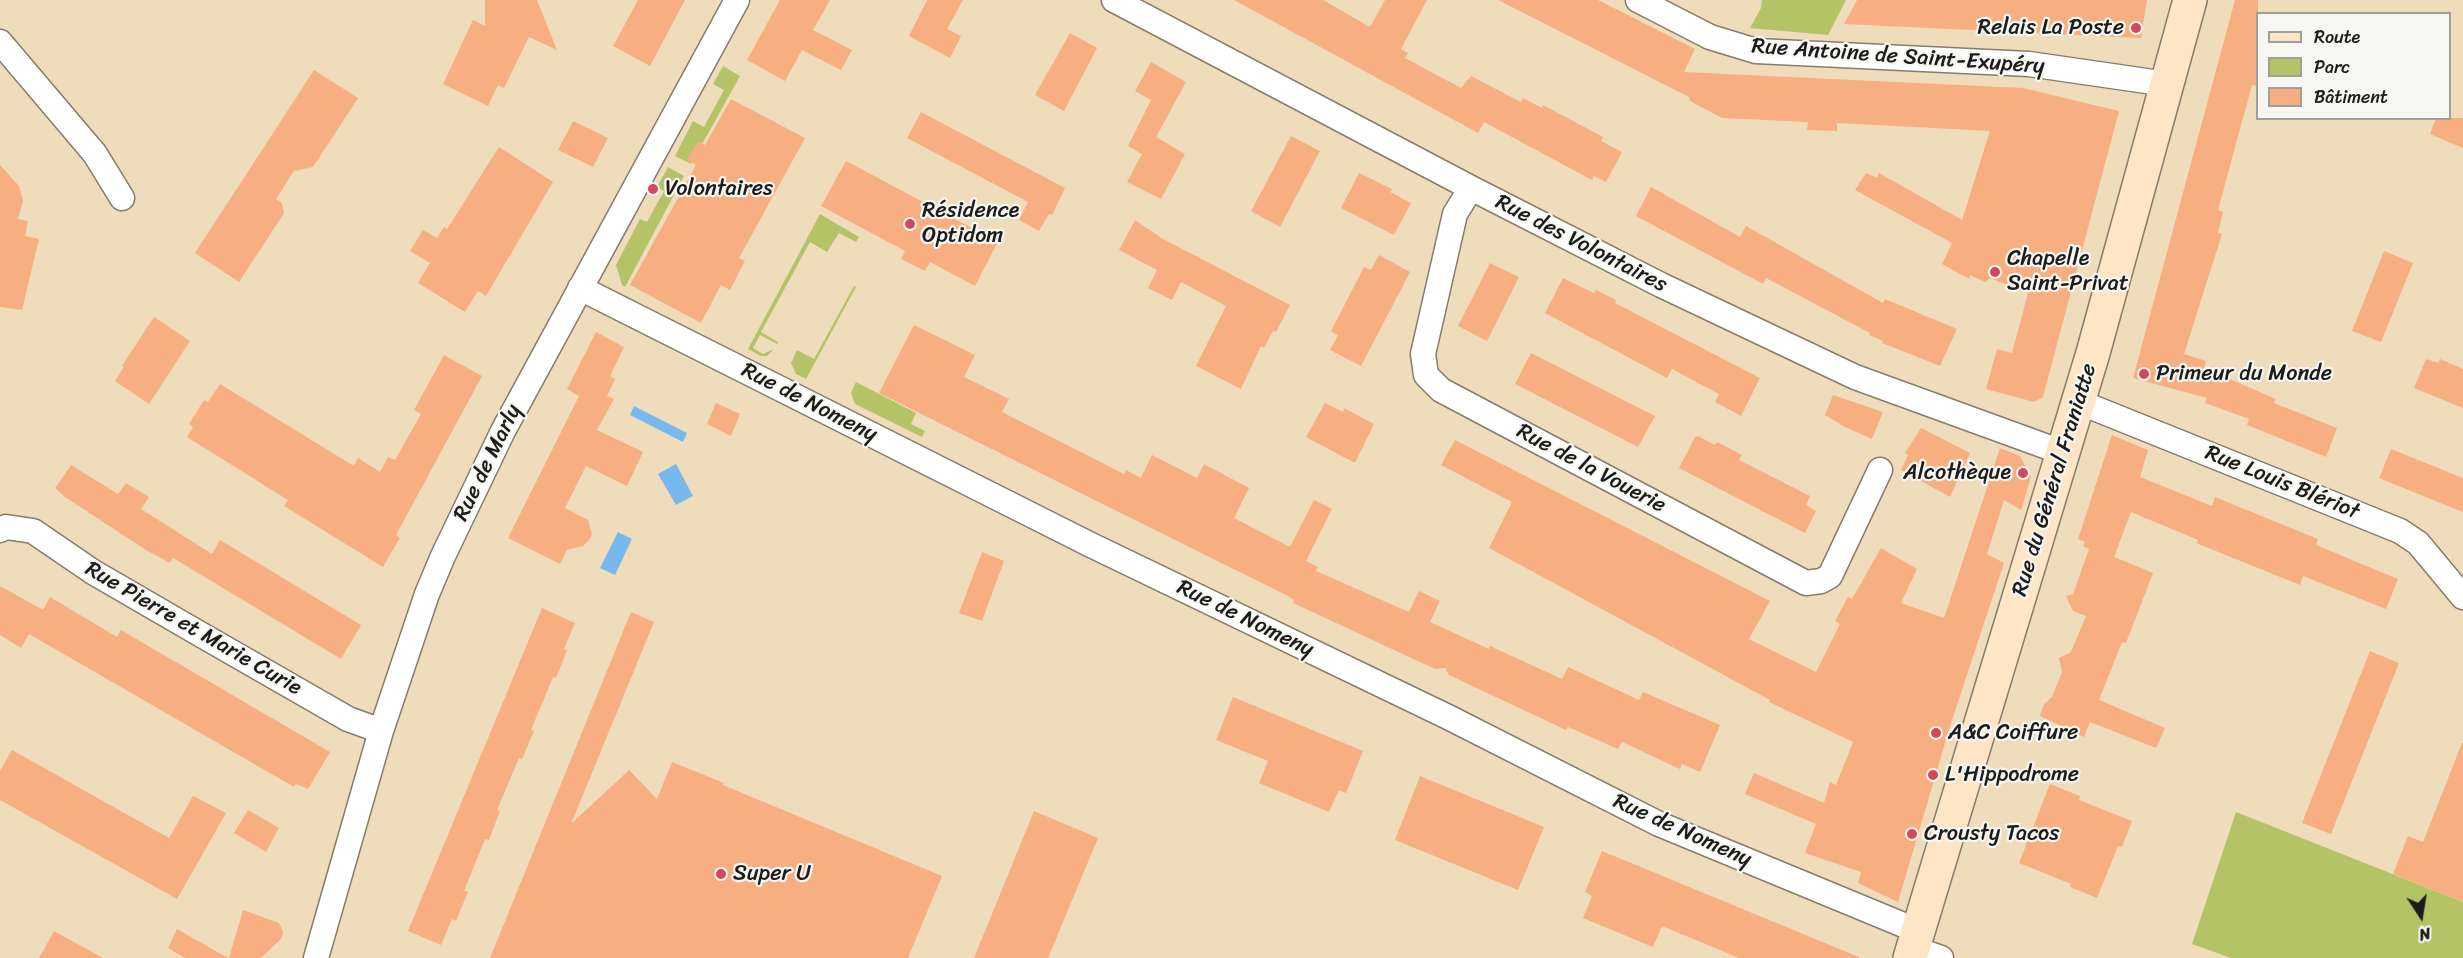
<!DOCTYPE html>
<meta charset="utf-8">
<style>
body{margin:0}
#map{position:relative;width:2463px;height:958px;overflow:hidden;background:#efdcbb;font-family:Sriracha,sans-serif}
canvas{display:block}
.legend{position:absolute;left:2256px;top:12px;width:195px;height:108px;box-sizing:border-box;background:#f6f6f2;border:2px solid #9f9f9c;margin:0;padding:8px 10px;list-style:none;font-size:18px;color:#1c1c1c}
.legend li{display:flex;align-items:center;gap:12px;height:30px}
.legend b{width:30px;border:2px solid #9f9f9c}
.north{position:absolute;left:2391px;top:886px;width:60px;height:60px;-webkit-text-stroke:4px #f6f6f2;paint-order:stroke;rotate:168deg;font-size:16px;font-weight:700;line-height:24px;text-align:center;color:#1c1c1c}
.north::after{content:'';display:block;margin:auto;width:21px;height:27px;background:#1c1c1c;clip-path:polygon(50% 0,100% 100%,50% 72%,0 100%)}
</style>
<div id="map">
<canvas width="2463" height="958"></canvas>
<ul class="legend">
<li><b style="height:8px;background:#fee5c5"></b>Route</li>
<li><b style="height:16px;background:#b3c366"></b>Parc</li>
<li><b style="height:16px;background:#f7af82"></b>Bâtiment</li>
</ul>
<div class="north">N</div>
</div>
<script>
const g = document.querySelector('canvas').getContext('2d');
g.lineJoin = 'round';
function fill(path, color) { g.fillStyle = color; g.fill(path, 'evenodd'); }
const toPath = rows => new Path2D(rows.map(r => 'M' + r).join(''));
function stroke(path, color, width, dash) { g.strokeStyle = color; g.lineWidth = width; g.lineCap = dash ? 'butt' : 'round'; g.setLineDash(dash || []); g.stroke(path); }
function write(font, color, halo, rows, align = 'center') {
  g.font = font + ' Sriracha,sans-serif'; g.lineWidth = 4.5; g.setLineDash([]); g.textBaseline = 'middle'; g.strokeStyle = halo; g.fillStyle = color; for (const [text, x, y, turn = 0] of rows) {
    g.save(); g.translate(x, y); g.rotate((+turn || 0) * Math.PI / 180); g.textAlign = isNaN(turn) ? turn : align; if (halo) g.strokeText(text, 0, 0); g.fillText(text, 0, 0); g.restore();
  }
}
fill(toPath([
 [1762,0,1846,0,1828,35,1750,28,1761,8],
 [723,66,740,76,691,164,675,156,693,121,704,127,724,90,713,84],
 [668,167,684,176,625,287,622,285,616,265,640,219,647,222,664,191,657,187],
 [820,214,859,237,856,242,839,233,827,252,810,242,761,332,778,342,777,344,760,335,753,348,763,354,774,349,767,356,761,356,748,349],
 [854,286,856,287,806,379,796,374,791,363,797,350,814,359],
 [856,382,916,413,911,424,925,431,922,437,855,404,851,393],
 [2236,812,2463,902,2463,958,2231,958,2192,944]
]), '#b3c366');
fill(toPath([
 [634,406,687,433,683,442,630,415],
 [676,464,693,496,676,505,658,474],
 [618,532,632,539,615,575,600,568]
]), '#77b9ec');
fill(toPath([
 [485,0,537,0,557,50,529,37,504,88,498,85,488,106,443,84,473,20,485,26],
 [638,0,685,0,650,66,613,46],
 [780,0,830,0,813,30,852,50,841,70,802,50,785,81,747,60],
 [927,0,963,0,947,29,961,36,950,58,909,36],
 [1234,0,1323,0,1370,27,1385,0,1427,0,1401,49,1408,53,1405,58,1461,88,1471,76,1521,102,1523,98,1542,108,1543,105,1603,137,1601,141,1622,152,1606,182,1594,176,1592,180,1484,122,1478,133],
 [1498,0,1598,0,1695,49,1684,72,2023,88,2119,111,2043,397,2034,402,1986,389,1997,349,2012,353,2028,293,1990,278,1985,282,1970,275,1969,279,1942,264,1952,243,1855,190,1866,173,1877,178,1879,173,1962,220,1990,131,1837,123,1837,131,1807,130,1808,122,1722,118,1690,101,1689,97],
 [1857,0,2147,0,2141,38,1844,24],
 [2235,0,2258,0,2258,86,2252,85,2218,210,2223,212,2218,233,2222,234,2184,354,2206,361,2204,368,2276,399,2274,403,2337,428,2326,457,2247,425,2249,419,2205,403,2207,398,2133,378],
 [1070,33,1097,48,1064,111,1035,95],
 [1151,62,1186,82,1156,137,1185,154,1161,199,1127,182,1142,154,1128,146,1151,100,1135,91],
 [314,70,358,98,313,167,294,171,276,199,282,203,284,213,239,282,195,253],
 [731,99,805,138,739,258,745,261,730,290,721,285,701,323,630,285,696,165,687,160,698,141,705,145],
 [921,112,1065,188,1052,215,1049,214,1039,231,1019,220,1028,202,907,138],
 [2436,118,2463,118,2463,148,2430,134],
 [573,121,608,138,593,167,558,150],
 [1291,136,1320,151,1280,227,1251,211],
 [499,147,553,182,486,296,478,291,465,312,418,283,430,263,410,251,423,230,437,238,444,227,447,229],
 [846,161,998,242,975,286,930,262,925,271,901,259,905,251,821,206],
 [0,165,19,186,23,201,18,219,28,221,25,236,39,239,22,310,0,307],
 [1359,173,1392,189,1390,192,1411,203,1394,235,1341,208],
 [1651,187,1740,237,1746,226,1883,303,1885,299,1957,329,1940,366,1882,343,1883,341,1869,335,1870,333,1766,278,1763,284,1636,216],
 [1135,220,1163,239,1290,305,1276,332,1273,331,1264,348,1261,346,1241,389,1196,366,1226,306,1181,282,1172,300,1148,288,1157,270,1119,250],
 [2384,251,2413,263,2381,342,2352,331],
 [1379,255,1410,272,1361,366,1330,350,1338,335,1331,331,1364,267,1371,270],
 [1490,263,1519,277,1487,341,1458,326],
 [1563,278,1594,293,1596,290,1616,300,1615,303,1760,378,1741,416,1715,402,1719,394,1672,369,1667,378,1545,313],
 [154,317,190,341,149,404,115,381,124,367,122,366],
 [914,325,975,355,964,377,1009,399,1002,412,1124,474,1126,470,1141,478,1152,455,1197,478,1204,464,1249,488,1234,518,1290,547,1314,500,1332,509,1306,561,1318,567,1316,571,1409,612,1419,591,1440,601,1430,622,1489,649,1490,646,1562,679,1568,667,1639,700,1643,692,1720,725,1700,772,1682,764,1680,769,1622,742,1618,749,1568,727,1566,730,1449,675,1445,668,1435,669,1293,603,1294,600,1288,596,879,393],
 [596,332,624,347,610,376,615,379,607,396,614,399,597,430,643,452,627,486,586,466,565,508,588,520,592,534,589,540,583,546,567,550,560,564,508,538,579,396,567,389],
 [1531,353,1655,416,1638,447,1515,384],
 [444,355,482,376,396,535,400,538,383,567,284,506,288,500,187,437,193,427,189,424,204,400,208,402,220,384,354,466,358,458,380,472,388,457,395,460,421,414,414,410],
 [2426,359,2438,363,2440,359,2463,369,2463,408,2414,388],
 [1833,395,1883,412,1872,439,1845,427,1825,415],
 [716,403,740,414,731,436,707,424],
 [1325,403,1343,412,1344,408,1374,424,1355,463,1306,437],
 [1921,428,1970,453,1950,497,1901,470,1908,455,1905,453],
 [2112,435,2148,450,2140,477,2212,506,2215,497,2318,539,2316,545,2398,579,2386,609,2303,576,2300,585,2196,543,2198,540,2131,512,2114,557,2153,573,2126,643,2122,642,2099,700,2165,728,2156,748,2090,722,2084,737,2040,716,2044,704,2052,697,2062,672,2059,658,2071,652,2086,616,2073,611,2066,596,2073,594,2089,549,2083,546,2085,542,2078,539],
 [1698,436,1715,445,1717,442,1742,455,1739,460,1810,496,1806,505,1816,511,1805,533,1679,468,1695,437],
 [1455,440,1770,601,1749,639,1816,672,1840,624,1835,621,1848,597,1852,599,1881,548,1917,569,1901,603,1944,618,2000,448,2020,456,2031,477,2021,510,2004,500,1987,554,2004,563,1951,723,1898,902,1858,883,1861,872,1805,853,1816,824,1745,794,1754,773,1824,803,1830,782,1836,785,1853,742,1769,702,1770,700,1489,548,1512,502,1441,465],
 [2391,449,2463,478,2463,512,2379,478],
 [71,465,118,494,126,483,149,497,141,509,212,554,220,540,361,625,341,659,173,558,170,563,146,550,65,497,55,488],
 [982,552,1004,561,982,621,959,613],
 [0,586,43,610,50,597,117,637,121,630,330,752,308,789,296,784,294,787,29,634,21,648,0,635],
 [542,608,575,623,564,649,567,650,556,678,553,677,531,730,534,731,522,759,519,758,497,810,500,811,489,840,485,839,464,891,468,892,456,921,452,919,441,945,408,931],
 [631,612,654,622,571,824,629,770,657,799,672,762,724,783,723,785,942,876,908,958,490,958],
 [2370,651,2399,663,2331,834,2302,823],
 [1233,697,1363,751,1346,793,1339,790,1329,812,1259,783,1268,761,1216,740],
 [2462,743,2463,743,2463,902,2393,874,2408,836,2423,842],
 [12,750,169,838,193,796,226,813,177,899,0,800,0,771],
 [1420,776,1544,827,1518,890,1395,840],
 [2050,784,2080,796,2079,800,2132,821,2122,847,2118,846,2097,898,2070,887,2071,884,2019,863],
 [248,810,279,828,266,852,234,833],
 [1034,811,1098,838,1048,958,974,958],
 [1602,851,1859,957,1859,958,1739,958,1662,926,1653,947,1583,918,1592,896,1585,892],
 [243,910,279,923,283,932,282,938,261,958,229,958],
 [177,929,228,958,185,958,168,948],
 [54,931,103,958,39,958]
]), '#f7af82');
const minor = toPath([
 [1114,0,1471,188,1661,285,1855,377,2064,453],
 [1638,0,1710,37,1756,51,2029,64,2167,84],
 [0,42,95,154,122,198],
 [1471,188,1455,214,1423,354,1426,375,1441,390,1806,583,1821,581,1830,576,1880,470],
 [580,288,1091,545,1448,717,1659,824,1918,931],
 [2079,402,2400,531,2418,543,2463,597],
 [0,530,6,527,33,531,93,572,193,630,348,719,381,731],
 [1913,948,1941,958],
 [316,958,381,731,427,594,443,556,503,431,737,0]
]);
const secondary = toPath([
 [1910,958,2093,353,2190,0]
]);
stroke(minor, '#867c6c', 27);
stroke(secondary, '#867c6c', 36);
stroke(minor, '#fff', 24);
stroke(secondary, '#fee5c5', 33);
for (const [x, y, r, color] of [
 [2136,28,6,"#d1495b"],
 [653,189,6,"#d1495b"],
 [910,224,6,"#d1495b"],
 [1995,272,6,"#d1495b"],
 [2144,374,6,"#d1495b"],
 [2023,473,6,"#d1495b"],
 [1936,733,6,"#d1495b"],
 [1933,775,6,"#d1495b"],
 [1912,834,6,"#d1495b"],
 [721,874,6,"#d1495b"]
]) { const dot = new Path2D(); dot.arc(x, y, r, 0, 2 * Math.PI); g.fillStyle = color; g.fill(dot); stroke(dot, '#f6f6f2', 2); }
write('22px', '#1c1c1c', '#f6f6f2', [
 ["Relais La Poste",2124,28,"right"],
 ["Volontaires",665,189],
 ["Résidence",922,211],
 ["Optidom",922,236],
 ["Chapelle",2007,259],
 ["Saint-Privat",2007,284],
 ["Primeur du Monde",2156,374],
 ["Alcothèque",2011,473,"right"],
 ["A&C Coiffure",1948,733],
 ["L'Hippodrome",1945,775],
 ["Crousty Tacos",1924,834],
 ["Super U",733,874]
], 'left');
write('22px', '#1c1c1c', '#f6f6f2', [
 ["Rue Antoine de Saint-Exupéry",1898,57,4],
 ["Rue des Volontaires",1581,244,27],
 ["Rue de Nomeny",809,403,27],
 ["Rue de Marly",488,463,-64],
 ["Rue de la Vouerie",1591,469,28],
 ["Rue du Général Franiatte",2055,480,-73],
 ["Rue Louis Blériot",2282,483,22],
 ["Rue de Nomeny",1245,619,26],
 ["Rue Pierre et Marie Curie",193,629,30],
 ["Rue de Nomeny",1682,831,24]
]);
</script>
